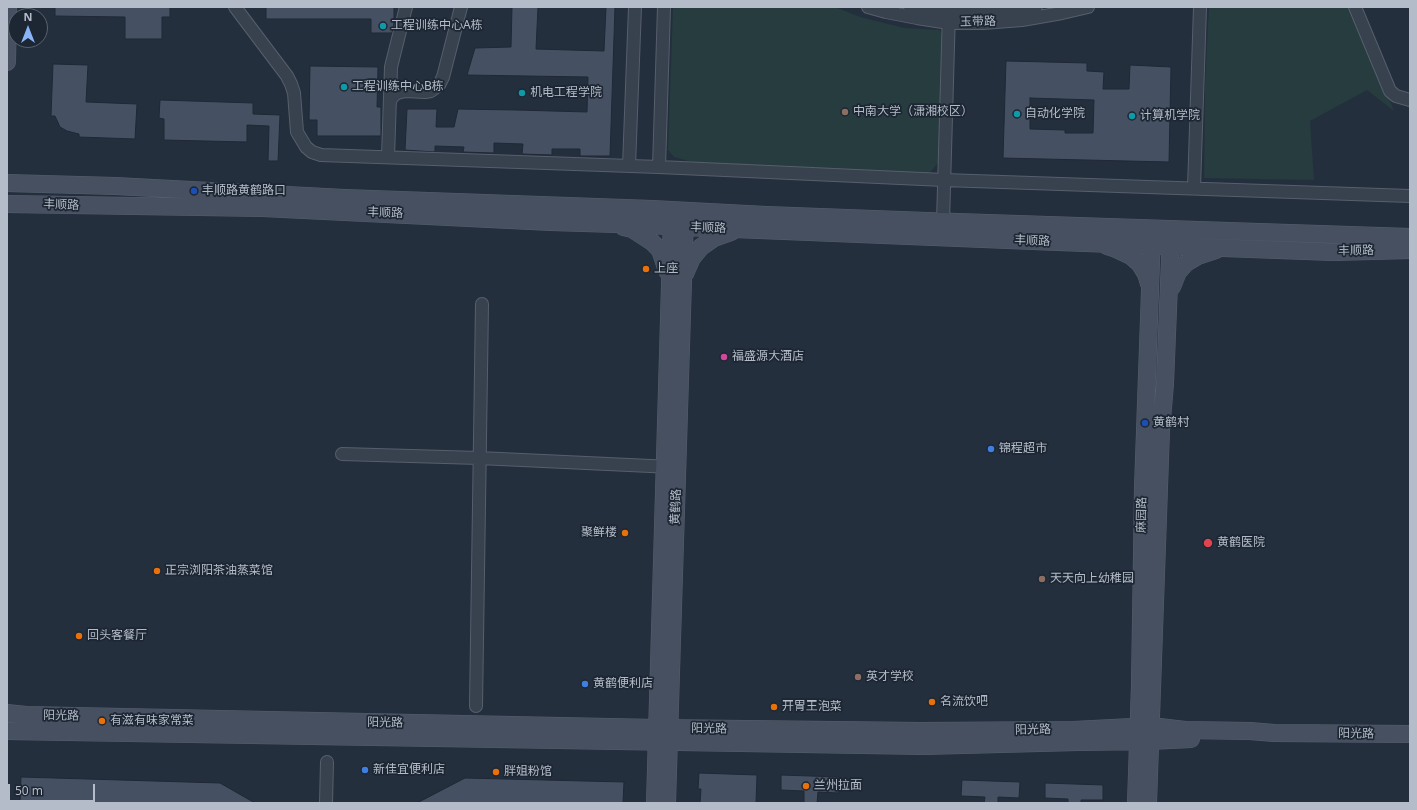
<!DOCTYPE html>
<meta charset="utf-8">
<style>
body{margin:0}
#map{position:relative;width:1417px;height:810px;overflow:hidden;background:#242f3e;font-family:"Noto Sans",sans-serif}
canvas{display:block}
.frame{position:absolute;inset:0;border:8px solid #b4bcc9;pointer-events:none}
.north{position:absolute;left:8px;top:8px;width:40px;height:40px;box-sizing:border-box;background:#1d2633;border:1px solid #59626f;border-radius:50%;rotate:0deg;font-size:11px;font-weight:700;line-height:16px;text-align:center;color:#b4bcc9}
.north::after{content:'';display:block;margin:auto;width:14px;height:18px;background:#8ab4f8;clip-path:polygon(50% 0,100% 100%,50% 72%,0 100%)}
.scale{position:absolute;left:8px;top:784px;width:87px;height:18px;box-sizing:border-box;border:2px solid #b4bcc9;border-top:0;padding-left:5px;font-size:12px;line-height:14px;white-space:nowrap;color:#b4bcc9;-webkit-text-stroke:3px #1d2633;paint-order:stroke}
</style>
<div id="map">
<canvas width="1417" height="810"></canvas>
<div class="frame"></div>
<div class="north">N</div>
<div class="scale">50 m</div>
</div>
<script>
const g = document.querySelector('canvas').getContext('2d');
g.lineJoin = 'round';
function fill(path, color) { g.fillStyle = color; g.fill(path, 'evenodd'); }
const toPath = rows => new Path2D(rows.map(r => 'M' + r).join(''));
function stroke(path, color, width, dash) { g.strokeStyle = color; g.lineWidth = width; g.lineCap = dash ? 'butt' : 'round'; g.setLineDash(dash || []); g.stroke(path); }
function write(font, color, halo, rows, align = 'center') {
  g.font = font + ' "Noto Sans","Noto Sans SC",sans-serif'; g.lineWidth = 3.5; g.setLineDash([]); g.textBaseline = 'middle'; g.strokeStyle = halo; g.fillStyle = color; for (const [text, x, y, turn = 0] of rows) {
    g.save(); g.translate(x, y); g.rotate((+turn || 0) * Math.PI / 180); g.textAlign = isNaN(turn) ? turn : align; if (halo) g.strokeText(text, 0, 0); g.fillText(text, 0, 0); g.restore();
  }
}
fill(toPath([
 [673,7,835,7,860,17,904,28,940,30,944,43,941,159,929,174,692,162,674,157,668,150],
 [1209,7,1352,7,1394,111,1367,90,1310,121,1314,180,1204,178,1205,84]
]), '#263c3f');
const building = toPath([
 [55,7,170,7,170,17,162,17,162,39,125,39,125,17,55,16,55,7],
 [266,7,394,7,394,23,392,33,371,33,371,19,266,19,266,7],
 [512,7,538,7,536,49,604,51,606,7,615,7,610,156,580,156,580,149,552,149,552,155,522,154,523,144,494,143,494,153,463,152,464,147,435,146,435,152,405,150,407,109,437,109,436,127,454,127,458,109,517,110,587,112,588,77,467,75,475,48,511,47,512,7],
 [1006,61,1087,63,1087,71,1104,72,1103,89,1129,89,1130,65,1171,67,1169,162,1003,158,1006,61],
 [1030,98,1094,100,1093,133,1065,133,1065,130,1030,129,1030,98],
 [53,64,88,65,86,102,137,104,135,139,79,137,79,134,67,131,60,127,55,116,51,116,53,64],
 [310,66,378,67,377,107,381,107,381,136,317,136,317,120,309,120,310,66],
 [160,100,253,103,253,114,280,115,278,161,268,161,269,126,247,125,247,142,164,140,164,119,159,118,160,100],
 [699,773,757,775,756,803,700,803,701,789,698,789,699,773],
 [781,775,839,777,839,793,818,792,817,803,804,803,804,791,781,790,781,775],
 [21,777,220,783,255,803,20,803,21,777],
 [465,778,624,782,623,803,417,803,465,778],
 [962,780,1020,782,1019,798,998,797,998,803,984,803,985,797,961,796,962,780],
 [1045,783,1103,785,1103,800,1081,800,1081,803,1068,803,1068,799,1045,798,1045,783]
]);
fill(building, '#455162');
stroke(building, '#1f2835', 1);
const street = toPath([
 [235,7,287,76,291,84,294,93,297,132,306,147,312,152,321,155,659,167,944,180,1410,196],
 [868,7,886,12,917,18,949,23,983,23,1022,20,1062,13,1088,7],
 [910,7,931,10,967,12,999,12,1036,7],
 [1355,7,1390,91,1396,96,1410,100],
 [390,102,392,97,397,93,406,91,425,92,431,91,439,85,443,77,461,7],
 [388,157,391,67,406,7],
 [629,166,635,7],
 [659,167,664,7],
 [1194,188,1200,7],
 [943,222,949,11],
 [342,454,479,458,672,467],
 [476,706,482,304],
 [326,803,327,762]
]);
const secondary = toPath([
 [7,62,8,7],
 [7,183,115,186,344,198,652,209,766,215,927,221,1410,237],
 [7,204,263,208,551,222,649,225,685,227,1058,242,1333,252,1410,250],
 [623,227,632,229,652,242,660,250,667,271],
 [1107,246,1116,249,1131,256,1140,264,1146,274,1149,284],
 [685,274,692,258,701,247,714,238,731,232],
 [1172,287,1178,272,1186,263,1198,256,1216,250],
 [7,713,26,715,657,728,921,731,1074,730,1151,726,1185,730,1250,731,1274,733,1410,734],
 [7,731,924,746,1078,742,1150,741,1191,739],
 [655,803,672,216],
 [667,803,685,215],
 [1136,803,1140,685,1143,488,1152,234],
 [1148,803,1161,430,1165,384,1171,234]
]);
stroke(street, '#565f6c', 14);
stroke(secondary, '#565f6c', 18);
stroke(street, '#38414e', 12);
stroke(secondary, '#465061', 17);
for (const [x, y, r, color] of [
 [383,26,4,"#0f9aa8"],
 [344,87,4,"#0f9aa8"],
 [522,93,4,"#0f9aa8"],
 [845,112,4,"#8d6e63"],
 [1017,114,4,"#0f9aa8"],
 [1132,116,4,"#0f9aa8"],
 [194,191,4,"#1a4fb4"],
 [646,269,4,"#e8710a"],
 [724,357,4,"#d1479c"],
 [1145,423,4,"#1a4fb4"],
 [991,449,4,"#3f7fe0"],
 [625,533,4,"#e8710a"],
 [1208,543,5,"#e0444e"],
 [157,571,4,"#e8710a"],
 [1042,579,4,"#8d6e63"],
 [79,636,4,"#e8710a"],
 [858,677,4,"#8d6e63"],
 [585,684,4,"#3f7fe0"],
 [932,702,4,"#e8710a"],
 [774,707,4,"#e8710a"],
 [102,721,4,"#e8710a"],
 [365,770,4,"#3f7fe0"],
 [496,772,4,"#e8710a"],
 [806,786,4,"#e8710a"]
]) { const dot = new Path2D(); dot.arc(x, y, r, 0, 2 * Math.PI); g.fillStyle = color; g.fill(dot); stroke(dot, '#1d2633', 1.5); }
write('12px', '#b4bcc9', '#1d2633', [
 ["玉带路",978,22,-1],
 ["丰顺路",61,205,2],
 ["丰顺路",385,213,2],
 ["丰顺路",708,228,2],
 ["丰顺路",1032,241,2],
 ["丰顺路",1356,251,-1],
 ["黄鹤路",676,507,-88],
 ["麻园路",1142,515,-89],
 ["阳光路",61,716,1],
 ["阳光路",385,723,1],
 ["阳光路",709,729,1],
 ["阳光路",1033,730,-1],
 ["阳光路",1356,734,1]
]);
write('12px', '#b4bcc9', '#1d2633', [
 ["工程训练中心A栋",391,26],
 ["工程训练中心B栋",352,87],
 ["机电工程学院",530,93],
 ["中南大学（潇湘校区）",853,112],
 ["自动化学院",1025,114],
 ["计算机学院",1140,116],
 ["丰顺路黄鹤路口",202,191],
 ["上座",654,269],
 ["福盛源大酒店",732,357],
 ["黄鹤村",1153,423],
 ["锦程超市",999,449],
 ["聚鲜楼",617,533,"right"],
 ["黄鹤医院",1217,543],
 ["正宗浏阳茶油蒸菜馆",165,571],
 ["天天向上幼稚园",1050,579],
 ["回头客餐厅",87,636],
 ["英才学校",866,677],
 ["黄鹤便利店",593,684],
 ["名流饮吧",940,702],
 ["开胃王泡菜",782,707],
 ["有滋有味家常菜",110,721],
 ["新佳宜便利店",373,770],
 ["胖姐粉馆",504,772],
 ["兰州拉面",814,786]
], 'left');
</script>
